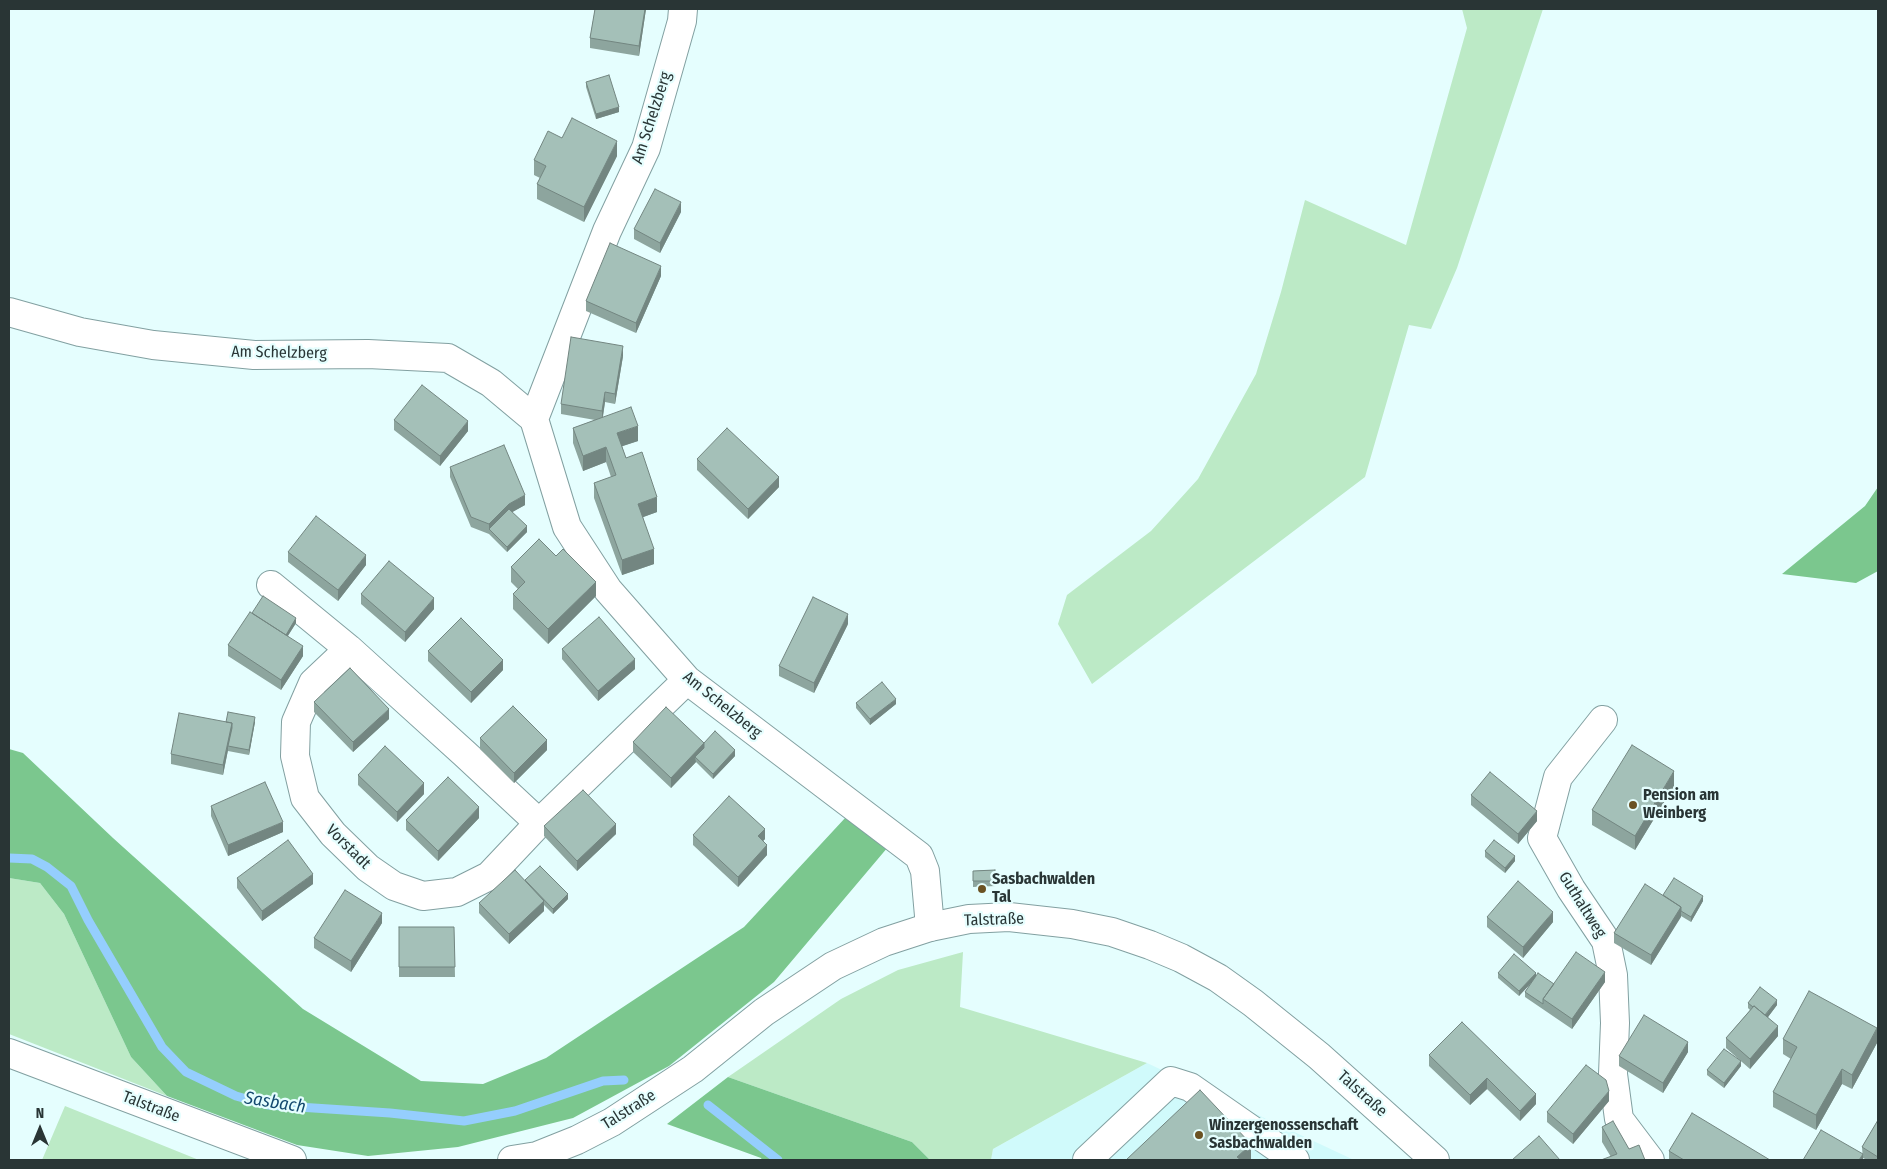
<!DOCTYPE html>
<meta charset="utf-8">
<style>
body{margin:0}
#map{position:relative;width:1887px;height:1169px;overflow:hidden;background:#e5fefe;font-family:"Fira Sans Condensed",sans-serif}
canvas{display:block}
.frame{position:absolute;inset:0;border:10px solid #293535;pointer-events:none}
.north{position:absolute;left:15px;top:1104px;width:50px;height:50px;-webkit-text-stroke:4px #e5fefe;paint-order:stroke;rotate:0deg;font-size:14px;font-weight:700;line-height:20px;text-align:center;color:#293535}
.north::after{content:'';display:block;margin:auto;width:18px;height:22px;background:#293535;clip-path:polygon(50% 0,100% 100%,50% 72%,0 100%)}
</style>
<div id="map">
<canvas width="1887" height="1169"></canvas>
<div class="frame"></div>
<div class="north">N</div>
</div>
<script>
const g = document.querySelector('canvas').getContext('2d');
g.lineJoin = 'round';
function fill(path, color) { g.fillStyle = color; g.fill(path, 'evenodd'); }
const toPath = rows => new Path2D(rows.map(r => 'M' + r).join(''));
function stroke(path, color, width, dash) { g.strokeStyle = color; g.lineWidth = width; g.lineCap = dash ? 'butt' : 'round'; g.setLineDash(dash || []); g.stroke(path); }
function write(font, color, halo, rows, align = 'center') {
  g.font = font + ' "Fira Sans Condensed",sans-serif'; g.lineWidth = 4.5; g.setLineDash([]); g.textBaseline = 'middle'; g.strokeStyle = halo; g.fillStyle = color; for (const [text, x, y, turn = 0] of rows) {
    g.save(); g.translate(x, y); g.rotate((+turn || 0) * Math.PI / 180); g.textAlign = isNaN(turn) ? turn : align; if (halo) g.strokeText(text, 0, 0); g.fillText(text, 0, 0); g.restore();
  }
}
fill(toPath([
 [1147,1063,1354,1160,991,1160,993,1149]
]), '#d0fafb');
fill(toPath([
 [1462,9,1543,9,1457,268,1431,329,1409,325,1365,477,1092,684,1058,624,1067,595,1151,531,1198,479,1256,374,1281,292,1305,200,1406,245,1467,28],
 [9,878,40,883,64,914,131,1057,167,1096,9,1034],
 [963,952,960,1007,1147,1063,993,1149,991,1160,930,1160,912,1142,728,1077,841,999,898,970],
 [65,1106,199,1160,42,1160]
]), '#bceac6');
fill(toPath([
 [1878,487,1878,571,1856,583,1782,574,1865,506],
 [9,749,23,753,113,838,303,1009,421,1081,483,1084,546,1058,744,927,846,817,888,847,774,982,669,1066,573,1118,458,1147,368,1156,297,1145,167,1096,131,1057,64,914,40,883,9,878],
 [728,1077,912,1142,930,1160,762,1160,761,1158,667,1124]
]), '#7bc78e');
stroke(toPath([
 [9,858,32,859,47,867,71,886,88,920,162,1047,186,1072,236,1096,268,1105,390,1113,464,1121,515,1111,603,1081,624,1080],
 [708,1105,778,1160]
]), '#95cefd', 9);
const minor = toPath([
 [9,312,80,332,153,345,254,355,368,354,448,358,491,383,534,419,567,527,608,590,687,680,919,856,925,871,930,927],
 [534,419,607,231,646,148,682,21,683,9],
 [271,585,349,649],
 [1603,720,1558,777,1542,838,1571,889,1606,941,1613,975,1615,1023,1613,1074,1619,1119,1650,1160],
 [539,823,465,754,349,649,313,683,296,722,295,756,305,798,333,834,368,868,394,886,423,896,457,892,489,876,539,823,687,680],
 [1087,1160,1171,1081,1190,1087,1295,1160]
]);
const major = toPath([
 [9,1053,292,1160],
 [512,1160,537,1156,577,1140,612,1122,693,1069,764,1012,833,966,884,942,930,927,969,919,1009,917,1072,924,1112,932,1150,945,1181,958,1218,978,1253,1003,1319,1056,1435,1160]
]);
stroke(minor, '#82a0a1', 30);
stroke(major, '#82a0a1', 30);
stroke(minor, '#fff', 28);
stroke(major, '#fff', 28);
fill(toPath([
 [595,9,646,9,639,56,590,48,590,38],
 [586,82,619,112,596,119,586,87],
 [562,138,617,156,584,222,537,199,537,184,540,178,534,175,534,160],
 [681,212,660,253,634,239,634,229],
 [661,276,636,333,586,311,586,301],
 [623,356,615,404,605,402,603,417,638,441,622,446,626,458,657,512,643,517,654,564,622,575,594,498,594,483,611,477,606,462,583,471,573,443,573,428,595,420,561,414,561,404],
 [394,420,468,431,440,466,394,430],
 [697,459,779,487,748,519,697,470],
 [450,467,525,505,512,512,527,532,507,552,489,534,471,527,450,477],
 [288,552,366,565,338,601,288,562],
 [511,567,596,596,548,644,513,609,513,594,518,589,511,582],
 [361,594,434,609,405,642,361,604],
 [252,613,296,623,288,636,303,656,281,690,228,656,228,645],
 [848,624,814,693,779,676,779,666],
 [562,649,635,669,598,701,562,659],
 [428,651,503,670,471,703,428,661],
 [314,702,389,719,353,752,314,712],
 [856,703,896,704,870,725,856,708],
 [226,722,255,722,249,755,228,751,228,750,223,775,171,764,171,754],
 [480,738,547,750,514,783,480,749],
 [633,742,704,743,735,756,713,779,696,762,671,788,633,752],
 [358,775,424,794,397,822,358,785],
 [1674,786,1635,850,1592,825,1592,810],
 [1471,795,1537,821,1518,844,1471,805],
 [211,806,283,832,228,856,211,816],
 [479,818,438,861,406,830,406,820],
 [544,826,616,834,577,871,544,836],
 [693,835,765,839,763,841,767,855,738,887,693,845],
 [1485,851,1515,861,1505,873,1485,857],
 [995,870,996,886,973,887,973,871],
 [237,878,313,884,262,921,237,888],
 [525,881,568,899,553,914,544,905,544,911,509,944,479,913,479,903],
 [1663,895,1703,901,1691,922,1681,916,1651,965,1614,943,1614,933],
 [1487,917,1553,922,1523,958,1487,927],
 [382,923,351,972,314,948,314,938],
 [399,927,454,927,455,977,399,977],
 [1498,973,1536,977,1554,984,1605,982,1572,1029,1525,997,1525,992,1533,980,1519,996,1498,978],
 [1748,1003,1777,1005,1768,1017,1778,1036,1750,1069,1726,1048,1726,1038,1750,1010,1748,1008],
 [1462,1022,1536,1104,1520,1121,1487,1089,1470,1105,1429,1066,1429,1055],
 [1783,1039,1877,1043,1852,1089,1842,1084,1816,1130,1773,1107,1773,1092,1791,1059,1783,1054],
 [1688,1052,1663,1093,1619,1066,1619,1056],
 [1741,1066,1724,1088,1707,1075,1707,1070],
 [1609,1101,1573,1144,1547,1122,1547,1112],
 [1878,1120,1878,1160,1867,1160,1863,1158,1863,1160,1862,1147],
 [1602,1127,1629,1149,1611,1157,1602,1142],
 [1669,1151,1770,1160,1669,1160]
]), '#8da59e');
fill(toPath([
 [645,9,646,9,639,56,639,46],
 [619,107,619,112,596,119,596,114],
 [617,141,617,156,584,222,584,207],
 [681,202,681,212,660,253,660,243],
 [661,266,661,276,636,333,636,323],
 [623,346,623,356,615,404,615,394],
 [605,392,605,402,602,421,602,411],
 [468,421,468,431,440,466,440,456],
 [638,426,638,441,617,448,617,433],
 [606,447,606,462,583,471,583,456],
 [779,477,779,487,748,519,748,509],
 [525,495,525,505,509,514,489,529,489,524,509,504],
 [657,497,657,512,638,519,638,504],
 [527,526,527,532,507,552,507,547],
 [654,549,654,564,622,575,622,560],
 [366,555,366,565,338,601,338,590],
 [596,582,596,596,548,644,548,629],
 [434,598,434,609,405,642,405,632],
 [848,614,848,624,814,693,814,683],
 [296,618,296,623,283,643,283,638],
 [303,646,303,656,281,690,281,680],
 [635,659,635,669,598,701,598,691],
 [503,660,503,670,471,703,471,692],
 [896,699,896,704,870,725,870,719],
 [389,709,389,719,353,752,353,742],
 [255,717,255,722,249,755,249,750],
 [232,723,232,734,228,746,228,750,223,775,223,765],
 [547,740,547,750,514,783,514,773],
 [704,743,704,753,695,757,696,762,671,788,671,778],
 [735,750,735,756,713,779,713,774],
 [1674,771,1674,786,1635,850,1635,836],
 [424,783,424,794,397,822,397,812],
 [479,807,479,818,438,861,438,851],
 [1537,811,1537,821,1518,844,1518,834],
 [283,822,283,832,228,856,228,845],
 [616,824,616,834,577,871,577,861],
 [765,829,765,839,758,846,758,836],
 [767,845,767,855,738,887,738,877],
 [1515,856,1515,861,1505,873,1505,868],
 [313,874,313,884,262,921,262,911],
 [568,894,568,899,553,914,553,909],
 [1703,896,1703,901,1691,922,1691,917],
 [544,901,544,911,509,944,509,934],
 [1681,907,1681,917,1651,965,1651,955],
 [1553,912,1553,922,1523,958,1523,947],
 [382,913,382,923,351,972,351,961],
 [1605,972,1605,982,1572,1029,1572,1019],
 [1536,973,1536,978,1519,996,1519,991],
 [1777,1000,1777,1005,1765,1021,1765,1016],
 [1778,1026,1778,1036,1750,1069,1750,1059],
 [1877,1028,1877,1043,1852,1089,1852,1075],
 [1688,1042,1688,1052,1663,1093,1663,1083],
 [1741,1061,1741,1066,1724,1088,1724,1083],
 [1842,1069,1842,1084,1816,1130,1816,1115],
 [1487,1078,1487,1089,1470,1105,1470,1095],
 [1609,1091,1609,1101,1573,1144,1573,1134],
 [1536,1094,1536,1104,1520,1121,1520,1111],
 [1251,1144,1251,1160,1237,1160,1237,1157],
 [1863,1154,1863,1160,1859,1160]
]), '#738681');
const building = toPath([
 [595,9,645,9,639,46,590,38,595,9],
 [609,75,619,107,596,114,586,82,609,75],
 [572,118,617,141,584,207,537,184,546,166,534,160,548,131,562,138,572,118],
 [655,189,681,202,660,243,634,229,655,189],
 [610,243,661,266,636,323,586,301,610,243],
 [571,337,623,346,615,394,605,392,602,411,561,404,571,337],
 [422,385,468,421,440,456,394,420,422,385],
 [631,407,638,426,617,433,626,458,642,452,657,497,638,504,654,549,622,560,594,483,616,475,606,447,583,456,573,428,631,407],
 [727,428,779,477,748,509,697,459,727,428],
 [504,445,525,495,509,504,489,524,471,517,450,467,504,445],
 [509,509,527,526,507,547,489,529,509,509],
 [316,516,366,555,338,590,288,552,316,516],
 [539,539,556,556,563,549,596,582,548,629,513,594,525,582,511,567,539,539],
 [389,561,434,598,405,632,361,594,389,561],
 [263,596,296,618,286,635,252,613,263,596],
 [813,597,848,614,814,683,779,666,813,597],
 [250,612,303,646,281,680,228,645,250,612],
 [599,617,635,659,598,691,562,649,599,617],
 [461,618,503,660,471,692,428,651,461,618],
 [350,668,389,709,353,742,314,702,350,668],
 [882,682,896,699,870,719,856,703,882,682],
 [513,706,547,740,514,773,480,738,513,706],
 [666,707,704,743,671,778,633,742,666,707],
 [228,712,255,717,249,750,228,746,232,728,232,723,226,722,228,712],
 [179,713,232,723,223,765,171,754,179,713],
 [715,731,735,750,713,774,695,757,704,748,704,743,715,731],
 [1632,745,1674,771,1635,836,1592,810,1632,745],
 [385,746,424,783,397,812,358,775,385,746],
 [1490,772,1537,811,1518,834,1471,795,1490,772],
 [448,777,479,807,438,851,406,820,448,777],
 [265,782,283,822,228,845,211,806,265,782],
 [583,790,616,824,577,861,544,826,583,790],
 [729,796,765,829,758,836,767,845,738,877,693,835,729,796],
 [288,840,313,874,262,911,237,878,288,840],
 [1494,840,1515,856,1505,868,1485,851,1494,840],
 [540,866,568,894,553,909,525,880,540,866],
 [515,870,544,901,509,934,479,903,515,870],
 [995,870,996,881,973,881,973,871,995,870],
 [1674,878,1703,896,1691,917,1681,911,1681,907,1663,895,1674,878],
 [1518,881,1553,912,1523,947,1487,917,1518,881],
 [1645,884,1681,907,1651,955,1614,933,1645,884],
 [345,890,382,913,351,961,314,938,345,890],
 [399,927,454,927,455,967,399,967,399,927],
 [1576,952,1605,972,1572,1019,1543,999,1576,952],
 [1514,954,1536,973,1519,991,1498,973,1514,954],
 [1538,973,1554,984,1543,999,1543,1004,1525,992,1538,973],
 [1760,987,1777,1000,1765,1015,1754,1006,1753,1007,1748,1003,1760,987],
 [1809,991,1877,1028,1852,1075,1842,1069,1816,1115,1773,1092,1797,1047,1783,1039,1809,991],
 [1754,1006,1778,1026,1750,1059,1726,1038,1754,1006],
 [1644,1015,1688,1042,1663,1083,1619,1056,1644,1015],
 [1462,1022,1536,1094,1520,1111,1487,1078,1470,1095,1429,1055,1462,1022],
 [1724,1049,1741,1061,1724,1083,1707,1070,1724,1049],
 [1586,1065,1606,1080,1609,1091,1573,1134,1547,1112,1586,1065],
 [1200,1090,1251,1144,1237,1157,1241,1160,1126,1160,1200,1090],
 [1692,1113,1770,1160,1684,1160,1669,1151,1692,1113],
 [1878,1120,1878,1157,1862,1147,1878,1120],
 [1613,1121,1629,1149,1639,1145,1645,1160,1601,1160,1617,1154,1602,1127,1613,1121],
 [1821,1130,1863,1154,1859,1160,1803,1160,1821,1130],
 [1539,1136,1560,1160,1512,1160,1539,1136]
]);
fill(building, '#a4c0b8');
stroke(building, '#738681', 1);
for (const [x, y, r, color] of [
 [1633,805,5,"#6b5223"],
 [982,889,5,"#6b5223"],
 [1199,1135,5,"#6b5223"]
]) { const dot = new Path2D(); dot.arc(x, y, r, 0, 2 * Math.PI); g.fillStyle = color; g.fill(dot); stroke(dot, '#e5fefe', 2); }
write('16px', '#293535', '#e5fefe', [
 ["Am Schelzberg",652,118,-72],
 ["Am Schelzberg",279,353,1],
 ["Am Schelzberg",722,705,39],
 ["Vorstadt",348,847,45],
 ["Guthaltweg",1582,905,58],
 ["Talstraße",994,920,-2],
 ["Talstraße",1362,1094,42],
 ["Talstraße",151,1107,21],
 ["Talstraße",629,1110,-32]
]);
write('bold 16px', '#293535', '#e5fefe', [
 ["Pension am",1643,796],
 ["Weinberg",1643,814],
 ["Sasbachwalden",992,880],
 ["Tal",992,898],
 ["Winzergenossenschaft",1209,1126],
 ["Sasbachwalden",1209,1144]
], 'left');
write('italic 18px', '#14496f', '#e5fefe', [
 ["Sasbach",275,1103,9]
]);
</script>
